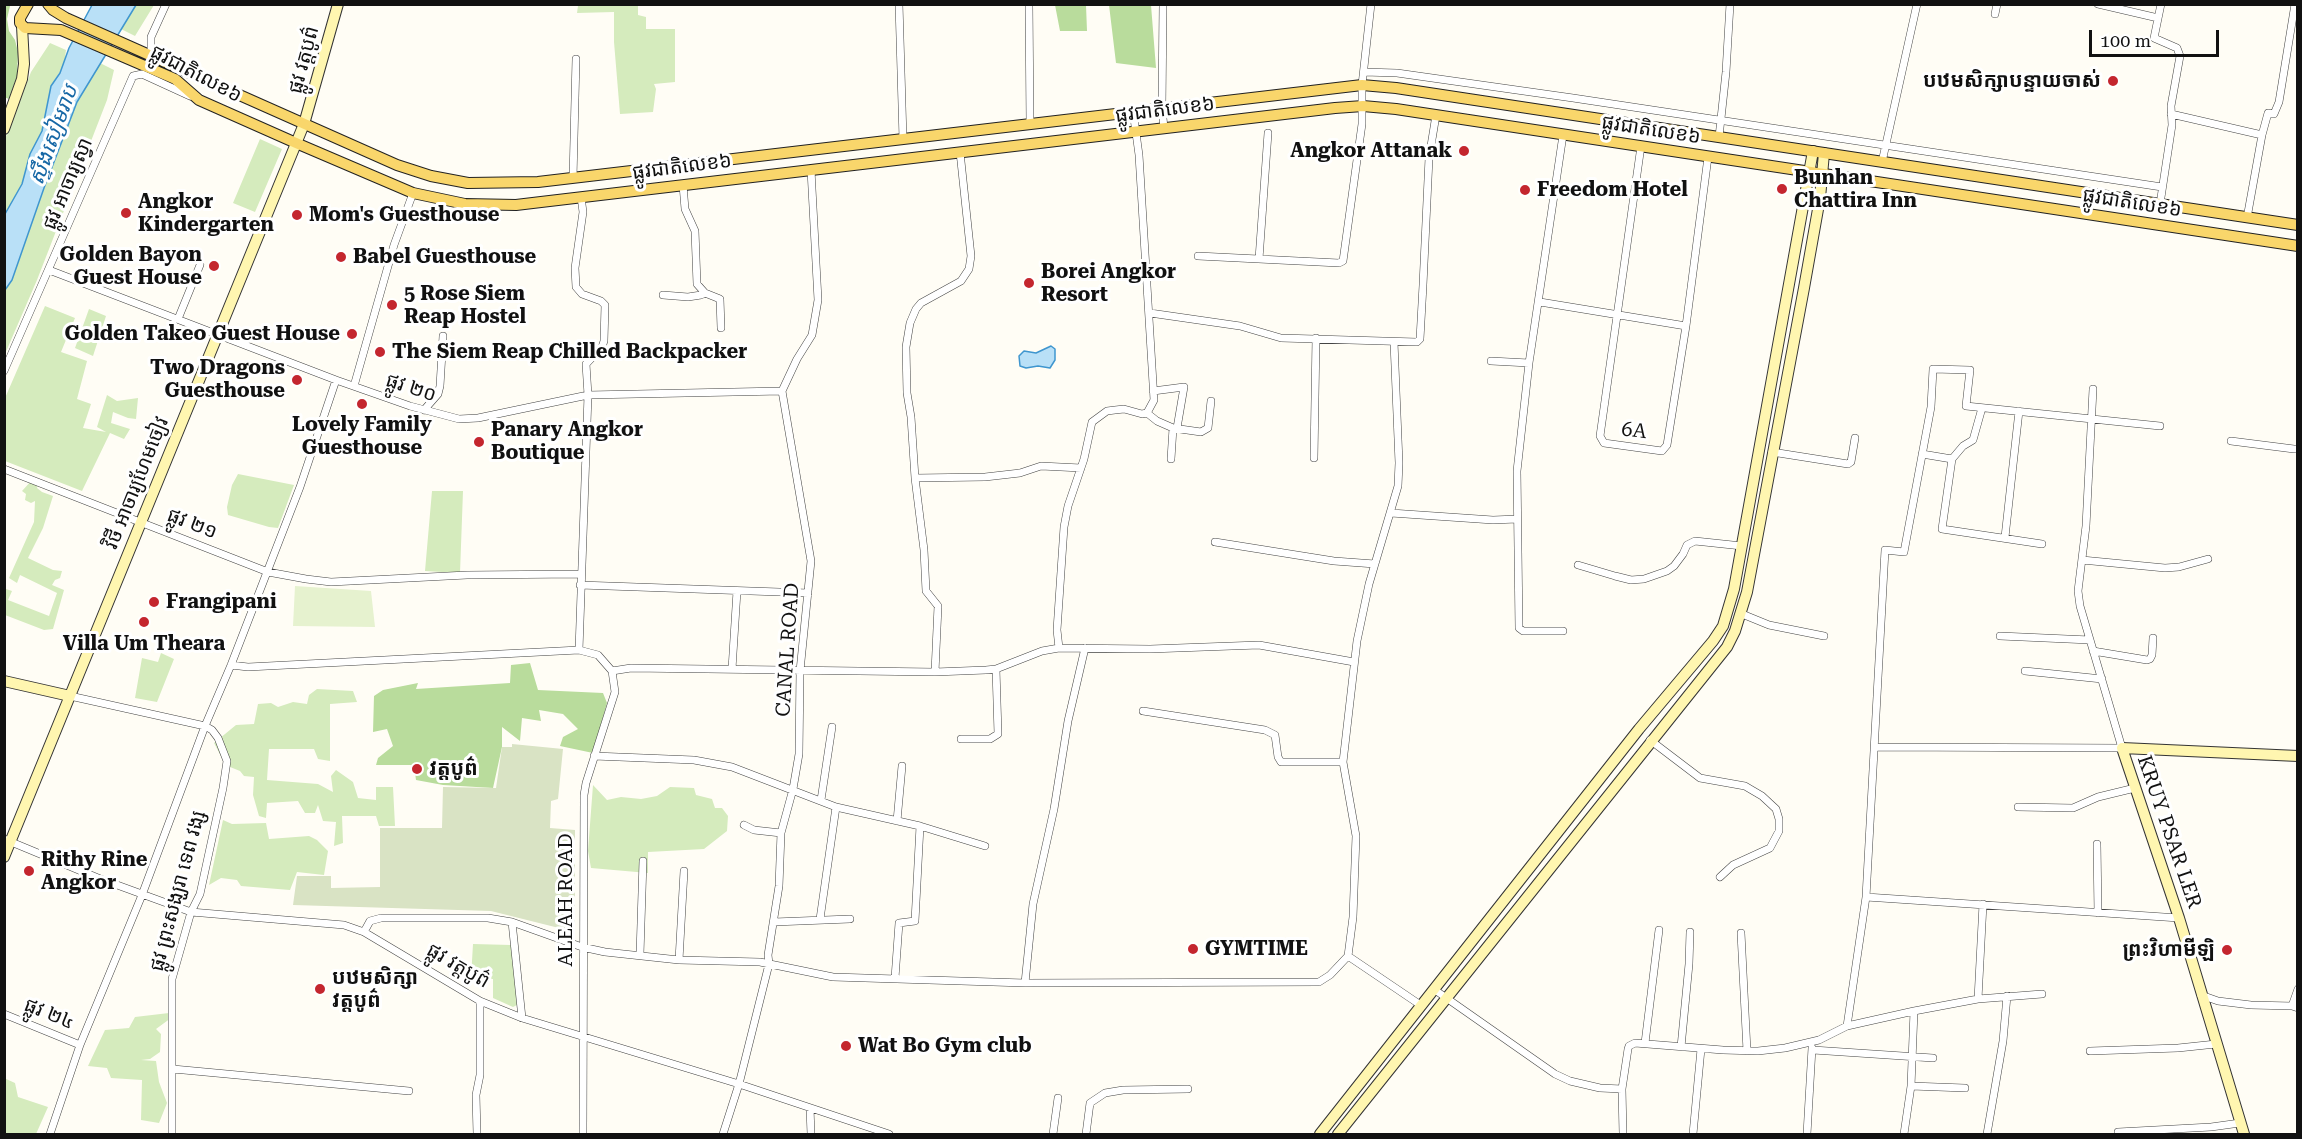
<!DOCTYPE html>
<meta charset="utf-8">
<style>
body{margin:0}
#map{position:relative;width:2302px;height:1139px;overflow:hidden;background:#fffdf5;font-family:"Roboto Serif",serif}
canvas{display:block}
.frame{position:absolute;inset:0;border:6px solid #111;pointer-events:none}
.scale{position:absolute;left:2089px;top:30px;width:130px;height:27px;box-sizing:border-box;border:3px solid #111;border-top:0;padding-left:8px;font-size:18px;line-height:21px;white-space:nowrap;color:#111;-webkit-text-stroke:4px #fff;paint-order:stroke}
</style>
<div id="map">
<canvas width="2302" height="1139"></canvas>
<div class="frame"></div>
<div class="scale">100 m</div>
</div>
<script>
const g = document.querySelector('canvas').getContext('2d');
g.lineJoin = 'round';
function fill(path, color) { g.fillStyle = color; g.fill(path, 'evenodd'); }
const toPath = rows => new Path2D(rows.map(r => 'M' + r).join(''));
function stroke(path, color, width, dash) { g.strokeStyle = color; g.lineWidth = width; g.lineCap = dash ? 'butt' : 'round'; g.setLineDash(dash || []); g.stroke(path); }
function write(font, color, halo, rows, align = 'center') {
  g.font = font + ' "Roboto Serif","Noto Sans Khmer",serif'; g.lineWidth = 6; g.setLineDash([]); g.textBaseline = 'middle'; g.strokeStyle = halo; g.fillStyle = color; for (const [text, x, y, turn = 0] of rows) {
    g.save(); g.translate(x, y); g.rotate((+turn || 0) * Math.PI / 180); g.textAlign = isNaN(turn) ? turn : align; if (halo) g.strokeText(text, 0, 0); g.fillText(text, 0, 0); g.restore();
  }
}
fill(toPath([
 [136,5,154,5,135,36,121,29],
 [571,5,638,5,638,15,646,17,646,29,675,29,675,82,654,84,656,89,653,112,620,114,614,42,614,12,577,13,578,6],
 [50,43,66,50,64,65,51,86,42,131,30,154,22,184,5,214,5,139,31,72],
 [100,63,114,70,107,100,37,280,5,354,5,290,12,280,44,188,77,102],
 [260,139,282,149,255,212,233,203],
 [45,306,75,318,61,352,87,361,77,399,91,404,83,428,106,432,97,427,107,395,117,401,138,398,136,419,128,418,113,412,111,423,130,429,124,439,110,433,82,491,5,461,5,398],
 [89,309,106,316,93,356,75,348],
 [238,474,294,485,278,528,269,527,228,515,227,507,232,485],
 [32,480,38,482,37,488,42,492,53,496,43,528,28,558,53,570,62,571,60,578,55,580,52,585,64,590,53,629,44,630,5,615,6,589,12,591,8,600,49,616,57,593,20,575,17,583,9,578,34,522,35,501,31,503,25,500,26,494,22,491],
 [432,491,463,491,460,573,425,571],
 [161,653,174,659,157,702,135,698,142,658,158,662],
 [317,689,353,691,357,702,330,704,330,761,318,759,314,749,269,749,267,780,318,784,333,792,331,776,336,770,353,782,358,798,376,800,376,787,393,787,395,826,379,826,376,816,342,816,343,843,334,846,336,822,323,821,318,805,315,813,305,813,298,801,267,803,266,818,259,816,253,795,254,777,244,776,240,771,230,767,223,760,214,743,236,725,254,724,258,704,271,703,278,707,293,702,307,704,309,695],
 [593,785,607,800,621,797,641,799,657,796,670,787,694,788,696,795,712,799,715,808,722,808,728,816,727,831,704,849,648,852,648,873,591,868,588,851],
 [223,820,232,824,266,823,269,839,309,836,317,840,328,851,324,875,297,872,290,890,241,886,237,880,221,878,209,885],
 [473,944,511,945,519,1004,513,1007,493,998,493,979,471,978],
 [169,1013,171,1018,156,1029,161,1034,160,1052,150,1059,141,1060,156,1061,159,1082,167,1103,159,1123,141,1120,142,1080,111,1078,107,1068,88,1066,105,1030,129,1028,135,1017],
 [4,1078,15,1083,18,1097,48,1107,36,1134,5,1134]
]), '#d5ebbd');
fill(toPath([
 [4,5,10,6,7,19,9,31,15,40,18,52,17,76,9,99,4,97],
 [1055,5,1086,5,1087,31,1060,31],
 [1109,5,1151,5,1156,68,1116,63],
 [530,663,538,690,603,693,607,703,593,753,560,746,563,737,578,729,563,714,539,710,541,721,522,718,520,741,502,727,502,747,493,788,443,785,416,780,414,765,376,765,378,758,393,746,387,729,373,732,374,696,383,690,418,683,416,689,510,683,511,665]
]), '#b9dc9c');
fill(toPath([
 [512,744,563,749,558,799,551,801,550,828,575,830,575,932,491,911,293,905,297,876,331,876,331,888,380,887,380,828,442,828,443,787,496,788,502,747,512,747]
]), '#d9e3c4');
fill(toPath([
 [295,586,371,591,375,627,293,626]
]), '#e6f2cf');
const water = toPath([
 [92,5,136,5,77,102,44,188,12,280,5,290,5,214,22,184,30,154,42,131,51,86,60,73,69,48,92,5],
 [1051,346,1055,349,1055,360,1050,368,1038,366,1026,368,1020,366,1019,356,1024,351,1036,353,1051,346]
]);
fill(water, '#b9e0f7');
stroke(water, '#3f96cf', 1.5);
const street = toPath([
 [899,4,903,139],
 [1029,4,1030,123],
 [1163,4,1162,108,1164,128],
 [2098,4,2158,18],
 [1995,14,1997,4],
 [154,57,151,48,151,37,166,4],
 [1364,72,1397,73,1573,98,2162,187],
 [2171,114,2262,135],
 [1563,135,1529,363,1517,471,1519,628,1523,631,1563,631],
 [1719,137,1726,72,1730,4],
 [1641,146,1600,436,1604,443,1662,451,1667,445,1686,326,1708,157],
 [1882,162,1917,4],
 [573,178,576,59],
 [683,185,685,209,695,231,697,284,705,293,720,299,721,328],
 [2160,204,2172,125,2171,106,2180,56,2177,48,2154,38,2161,4],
 [2247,218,2262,135,2268,113,2274,114,2279,102,2295,4],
 [1198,256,1339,263,1343,261,1362,124,1362,85,1371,4],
 [1259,259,1268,133],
 [49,270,336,380,410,406,459,419,478,418,588,395,782,391],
 [663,295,688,297,701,295,705,293],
 [1540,302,1686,326],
 [1150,313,1240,326,1281,338,1417,342,1420,339,1423,285,1429,158,1436,115],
 [178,319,200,265],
 [1491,361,1529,363],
 [4,371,133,76,142,74,190,96],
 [354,386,394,245,413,193],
 [1153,391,1184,387,1177,428],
 [424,410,438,394,440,386,443,336],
 [1147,413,1157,421,1173,428,1201,432,1208,428,1211,401],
 [2231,441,2294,449],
 [1772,452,1848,464,1851,462,1855,438],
 [1922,454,1952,459,1963,446,1973,440,1982,408],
 [1314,458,1316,338],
 [1171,459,1173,428],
 [1952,459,1942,529,2042,544],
 [4,469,268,572,306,579,331,582,467,575,580,574],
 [915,478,985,477,1020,473,1041,466,1081,468],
 [1391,513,1493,520,1517,519],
 [2005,537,2019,411],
 [1215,542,1334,561,1375,564],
 [2082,560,2165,568,2179,567,2208,559],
 [1578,565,1615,576,1631,580,1644,579,1667,571,1674,566,1683,554,1687,545,1695,541,1742,546],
 [580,585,808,593],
 [1742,614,1769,625,1824,636],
 [2000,636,2090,640],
 [1059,648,1057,630,1064,527,1068,506,1084,459,1092,422,1107,411,1115,410,1124,409,1142,414,1147,413,1154,400,1139,155,1133,111],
 [579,650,588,395,586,364,602,347,604,341,605,305,601,301,582,294,576,287,575,268,583,212,581,197],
 [2093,651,2147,660,2150,659,2152,655,2153,638],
 [231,665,248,667,579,650,598,655,612,671,615,692,586,783,584,795,583,1134],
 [732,669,737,591],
 [612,671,631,668,935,672,986,670,996,669,1042,651,1059,648,1150,649,1259,645,1354,662],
 [2025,671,2102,679],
 [935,672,938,606,926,591,924,550,915,478,911,417,907,393,906,347,910,323,916,309,921,303,961,281,969,269,971,256,960,152],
 [70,696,205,726,212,730,218,738,227,761,223,788,200,894,191,912,172,979,172,1134],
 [1143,711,1265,730,1275,735,1278,757,1281,762,1343,762],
 [961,739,990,739,998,734,996,669],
 [1650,740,1700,778,1745,786,1762,796,1776,809,1779,819,1779,831,1770,848,1733,865,1720,877],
 [1875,747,2122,748,2080,606,2078,591,2086,526,2093,389],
 [594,756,694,760,732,767,836,807,920,826,985,846],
 [821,800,832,727],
 [2018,807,2073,808,2098,797,2135,788],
 [897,821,902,766],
 [744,825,754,830,781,833],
 [4,839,98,878,191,912,344,925,364,932,480,1001,522,1018,739,1084,889,1134],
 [2097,844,2098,913],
 [1866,897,2179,918],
 [820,919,836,807],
 [512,922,522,1018],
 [774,922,850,919],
 [364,932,370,921,381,918,488,918,512,922,582,947,605,952,679,960,760,962,833,977,1025,983,1319,982,1330,975,1348,956,1353,917,1356,836,1343,762,1357,641,1369,584,1398,486,1399,463,1394,342],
 [1741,933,1747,1051],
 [640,954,643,861],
 [1348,956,1422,1006],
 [679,960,684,871],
 [895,978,899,923,915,921,920,826],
 [1025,983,1033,904,1054,809,1068,721,1085,648],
 [1435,990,1555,1074,1570,1081,1600,1088,1622,1089],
 [2201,995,2218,1001,2251,1005,2292,1006,2298,1008],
 [1978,999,1983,904],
 [2292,1006,2298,989],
 [4,1014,80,1045],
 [1847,1026,1866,897,1885,550,1904,552,1931,407,1933,369,1970,370,1966,406,2160,426],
 [1645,1043,1659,930],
 [1681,1047,1689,964,1690,932],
 [1813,1050,1933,1058],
 [2090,1051,2178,1048,2216,1044],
 [173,1069,409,1091],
 [1911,1086,1965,1088],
 [810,1108,811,1134],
 [2118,1132,2211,1127,2240,1123],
 [50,1134,80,1045,142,895,205,726,231,665,300,487,336,380],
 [477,1134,476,1095,480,1075,480,1001],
 [723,1134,739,1084,769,964,768,955,779,886,781,833,793,789,799,754,800,671,811,561,782,391,797,359,812,335,818,300,811,170],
 [1053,1134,1058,1098],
 [1086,1134,1090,1103,1105,1093,1123,1090,1188,1089],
 [1623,1134,1622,1089,1628,1049,1629,1046,1635,1043,1723,1050,1758,1051,1785,1048,1819,1040,1847,1026,1914,1011,1978,999,2042,994],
 [1693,1134,1701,1049],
 [1807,1134,1812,1048],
 [1904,1134,1911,1086,1914,1011],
 [1987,1134,2003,1041,2007,996]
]);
const secondary = toPath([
 [4,129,22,79,24,64,22,26],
 [4,681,70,696],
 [4,857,304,124,338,4],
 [1320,1134,1639,729,1713,641,1723,626,1734,589,1813,151],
 [1338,1134,1727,647,1735,631,1747,592,1804,288,1820,198,1824,153],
 [2244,1134,2179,918,2122,748,2298,756]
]);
const primary = toPath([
 [28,4,20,18,20,23,25,28,61,30,175,79,199,100,296,143,413,193,465,204,516,205,541,202,1335,108,1363,106,1396,109,2298,246],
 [48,4,53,10,66,18,397,165,431,176,468,183,538,182,1362,85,1396,88,2298,225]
]);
stroke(street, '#444', 8);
stroke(secondary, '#333', 12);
stroke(primary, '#222', 12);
stroke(street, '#fff', 7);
stroke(secondary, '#fff6b0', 10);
stroke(primary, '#f9d66b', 10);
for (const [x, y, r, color] of [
 [2113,81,6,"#c4262e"],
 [1464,151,6,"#c4262e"],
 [1782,189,6,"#c4262e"],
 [1525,190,6,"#c4262e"],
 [126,213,6,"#c4262e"],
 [297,215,6,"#c4262e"],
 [341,257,6,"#c4262e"],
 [214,266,6,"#c4262e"],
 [1029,283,6,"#c4262e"],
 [392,305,6,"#c4262e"],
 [352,334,6,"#c4262e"],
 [380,352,6,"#c4262e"],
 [297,380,6,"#c4262e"],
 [362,404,6,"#c4262e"],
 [479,442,6,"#c4262e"],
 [154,602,6,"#c4262e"],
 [144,622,6,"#c4262e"],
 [417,769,6,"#c4262e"],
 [29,871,6,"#c4262e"],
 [1193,949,6,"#c4262e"],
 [2227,950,6,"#c4262e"],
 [320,989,6,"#c4262e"],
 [846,1046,6,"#c4262e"]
]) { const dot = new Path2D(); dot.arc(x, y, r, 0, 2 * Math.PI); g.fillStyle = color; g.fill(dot); stroke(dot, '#fff', 2); }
write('20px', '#111', '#fff', [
 ["ផ្លូវ វត្តបូព៌",304,60,-75],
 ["ផ្លូវជាតិលេខ៦",196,74,28],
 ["ផ្លូវជាតិលេខ៦",1165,110,-7],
 ["ផ្លូវជាតិលេខ៦",1651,130,9],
 ["ផ្លូវជាតិលេខ៦",682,167,-7],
 ["ផ្លូវ អាចារ្យស្វា",68,184,-67],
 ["ផ្លូវជាតិលេខ៦",2132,203,9],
 ["ផ្លូវ ២០",411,388,18],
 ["6A",1634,431,7],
 ["វិថី អាចារ្យហែមចៀវ",137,483,-68],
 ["ផ្លូវ ២១",192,524,21],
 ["CANAL ROAD",788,650,-86],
 ["KRUY PSAR LER",2169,832,71],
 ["ផ្លូវ ព្រះសង្ឃរា ទេព វង្ស",178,891,-75],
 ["ALEAH ROAD",566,900,-90],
 ["ផ្លូវ វត្តបូព៌",458,966,30],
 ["ផ្លូវ ២៤",49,1014,22]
]);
write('bold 20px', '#111', '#fff', [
 ["បឋមសិក្សាបន្ទាយចាស់",2101,81,"right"],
 ["Angkor Attanak",1452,151,"right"],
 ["Bunhan",1794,178],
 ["Chattira Inn",1794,201],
 ["Freedom Hotel",1537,190],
 ["Angkor",138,202],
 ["Kindergarten",138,225],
 ["Mom's Guesthouse",309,215],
 ["Golden Bayon",202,255,"right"],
 ["Guest House",202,278,"right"],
 ["Babel Guesthouse",353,257],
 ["Borei Angkor",1041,272],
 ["Resort",1041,295],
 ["5 Rose Siem",404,294],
 ["Reap Hostel",404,317],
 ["Golden Takeo Guest House",340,334,"right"],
 ["The Siem Reap Chilled Backpacker",392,352],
 ["Two Dragons",285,368,"right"],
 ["Guesthouse",285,391,"right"],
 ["Lovely Family",362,425,"center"],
 ["Guesthouse",362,448,"center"],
 ["Panary Angkor",491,430],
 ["Boutique",491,453],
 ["Frangipani",166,602],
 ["Villa Um Theara",144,644,"center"],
 ["វត្តបូព៌",429,769],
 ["Rithy Rine",41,860],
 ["Angkor",41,883],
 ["GYMTIME",1205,949],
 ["ព្រះវិហាមីឡិ",2215,950,"right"],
 ["បឋមសិក្សា",332,978],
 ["វត្តបូព៌",332,1001],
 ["Wat Bo Gym club",858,1046]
], 'left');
write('italic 21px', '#1768a6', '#fff', [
 ["ស្ទឹងសៀមរាប",54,135,-70]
]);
</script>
